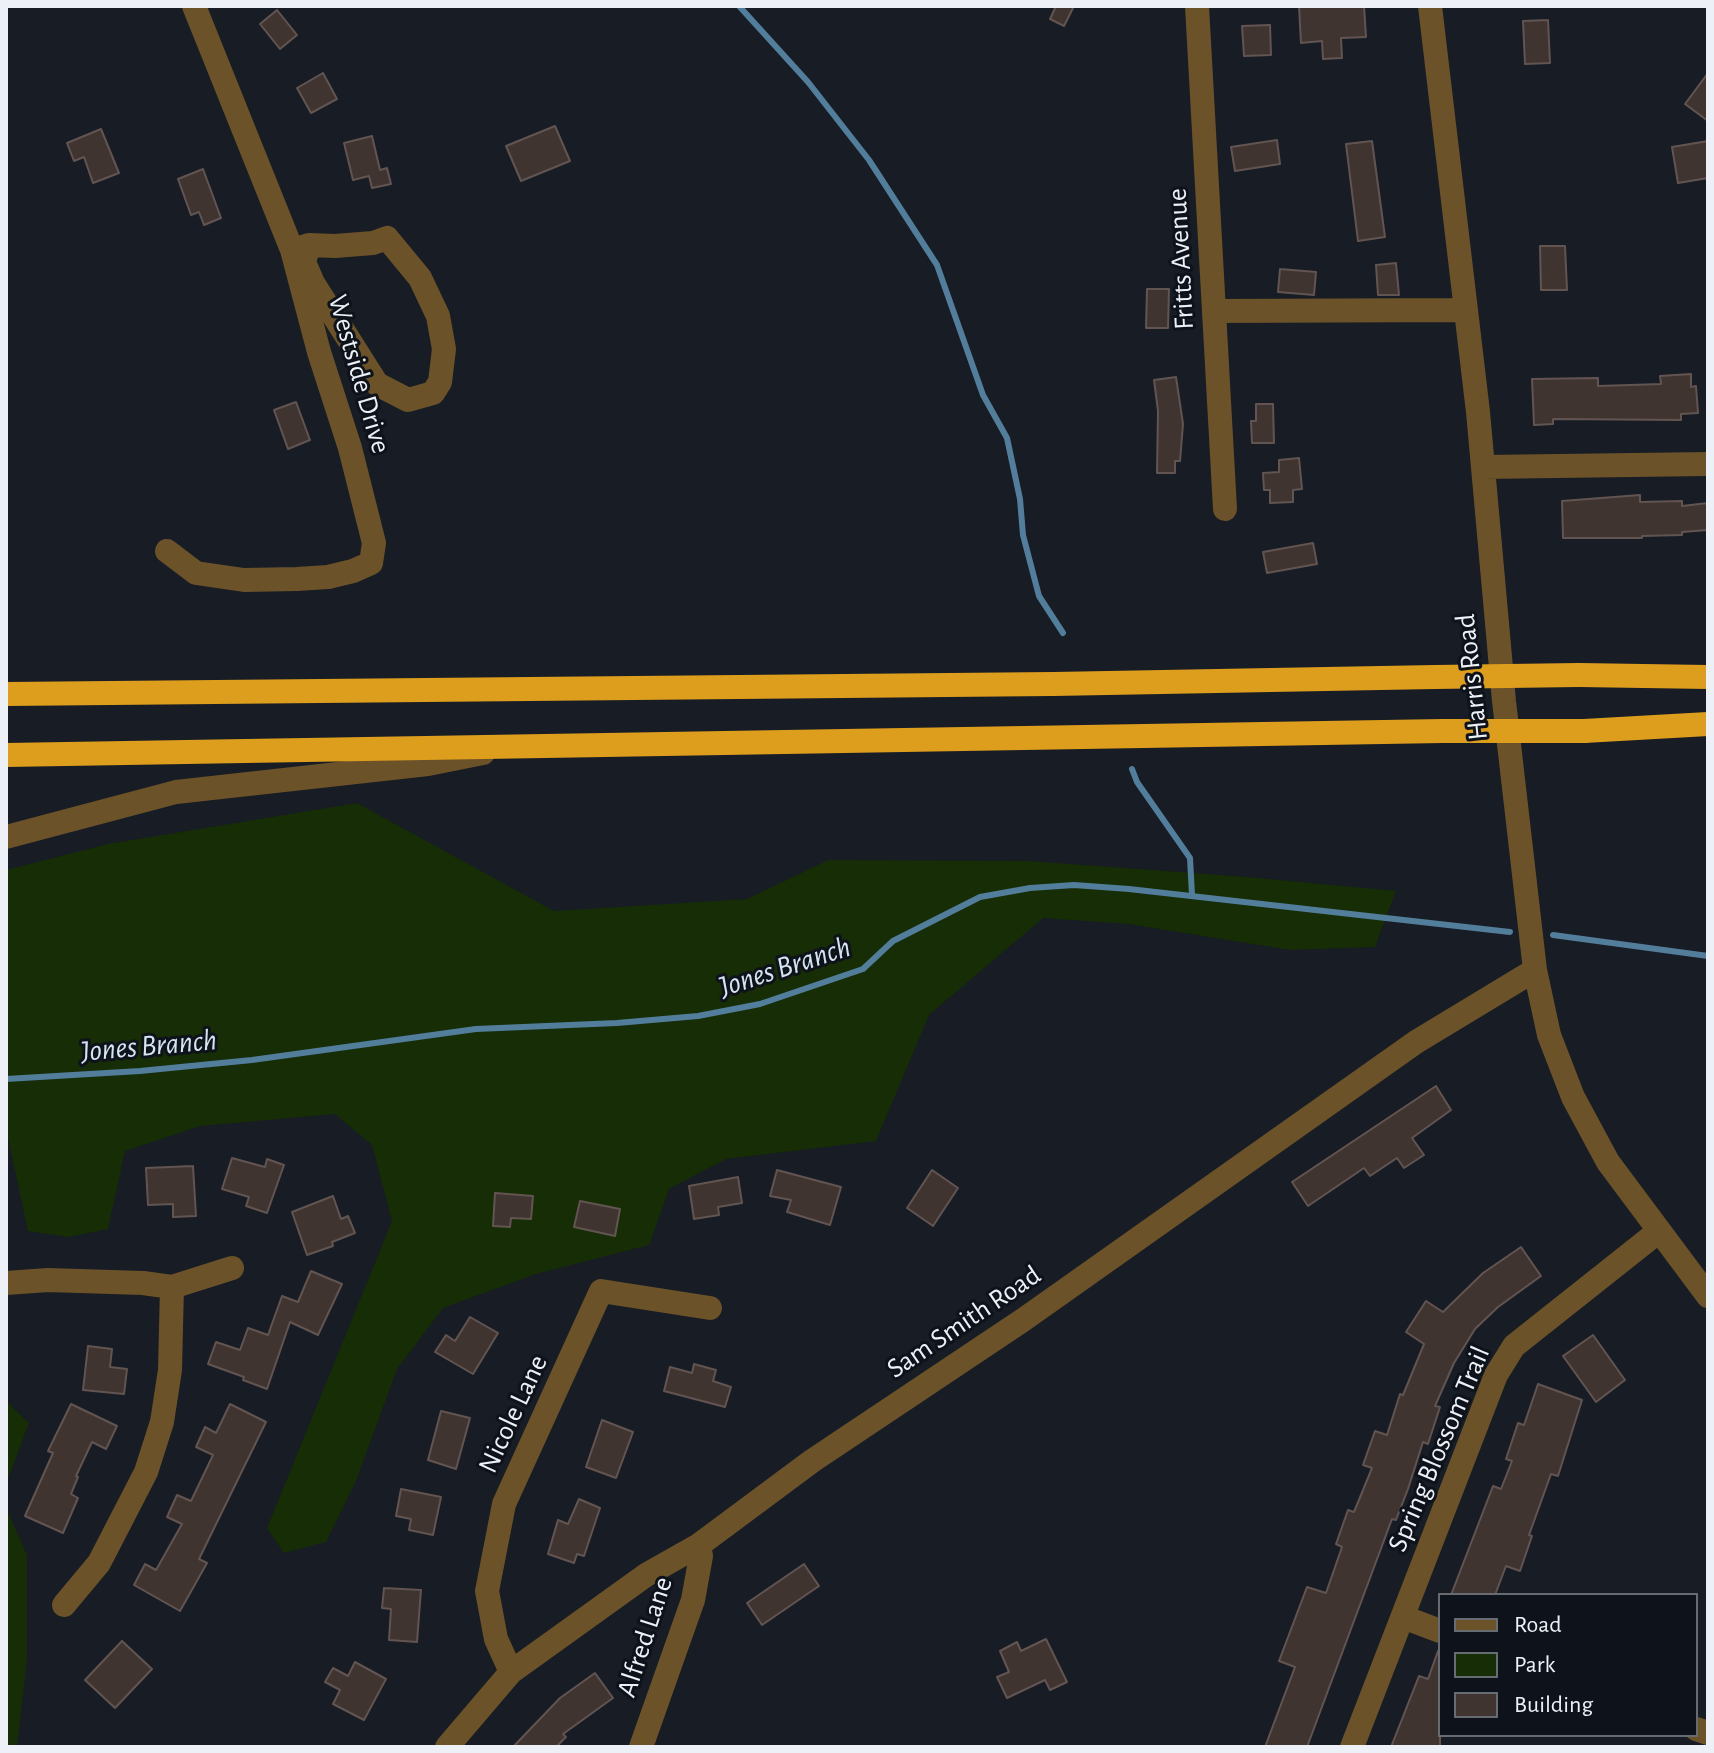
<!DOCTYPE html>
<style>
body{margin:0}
#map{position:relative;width:1714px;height:1753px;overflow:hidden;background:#171c25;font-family:"Alegreya Sans",sans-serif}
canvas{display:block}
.frame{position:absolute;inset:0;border:8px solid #edf1f7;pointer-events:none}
.legend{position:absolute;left:1438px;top:1593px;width:260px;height:144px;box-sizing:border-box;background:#0e131b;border:2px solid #676c73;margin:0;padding:10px 14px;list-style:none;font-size:24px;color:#edf1f7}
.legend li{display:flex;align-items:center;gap:16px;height:40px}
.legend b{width:40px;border:2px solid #676c73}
</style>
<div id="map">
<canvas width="1714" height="1753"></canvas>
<div class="frame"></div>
<ul class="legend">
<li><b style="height:10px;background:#6b5229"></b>Road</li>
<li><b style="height:22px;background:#162d06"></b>Park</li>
<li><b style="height:22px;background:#403431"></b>Building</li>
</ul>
</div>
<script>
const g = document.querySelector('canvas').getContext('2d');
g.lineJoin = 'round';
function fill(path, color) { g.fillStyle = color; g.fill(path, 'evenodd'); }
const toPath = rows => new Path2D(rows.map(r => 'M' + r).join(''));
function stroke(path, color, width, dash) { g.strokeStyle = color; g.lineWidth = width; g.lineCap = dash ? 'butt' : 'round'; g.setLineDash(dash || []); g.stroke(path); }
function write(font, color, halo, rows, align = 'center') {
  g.font = font + ' "Alegreya Sans",sans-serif'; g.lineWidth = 6; g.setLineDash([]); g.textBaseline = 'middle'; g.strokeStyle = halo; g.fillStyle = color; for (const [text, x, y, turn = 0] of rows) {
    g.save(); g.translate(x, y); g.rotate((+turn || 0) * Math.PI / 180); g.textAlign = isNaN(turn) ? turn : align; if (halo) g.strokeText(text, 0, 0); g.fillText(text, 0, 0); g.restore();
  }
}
fill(toPath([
 [357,803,554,911,747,899,828,860,1029,861,1247,877,1396,891,1375,947,1290,950,1129,924,1043,918,929,1015,876,1141,726,1159,669,1189,649,1245,536,1274,443,1308,397,1369,356,1481,326,1542,284,1553,267,1528,392,1221,372,1145,335,1114,200,1126,125,1151,108,1229,68,1237,28,1231,8,1138,6,1138,6,870,108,844],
 [6,1401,29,1423,6,1484],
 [6,1508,27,1555,27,1660,17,1747,6,1747]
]), '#162d06');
stroke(toPath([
 [739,6,808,82,869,160,937,265,983,395,1007,438,1020,499,1023,535,1039,596,1063,633],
 [1132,769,1137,782,1190,858,1192,895],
 [1553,935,1708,956],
 [6,1079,140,1071,252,1060,476,1029,617,1023,698,1016,760,1004,863,969,893,941,980,897,1030,888,1074,885,1129,889,1510,932]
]), '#527e9b', 6);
const building = toPath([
 [1056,6,1074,6,1064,26,1050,19,1056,6],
 [1299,6,1364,6,1366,37,1341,38,1342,58,1323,59,1322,41,1301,43,1299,6],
 [277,10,297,35,280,49,260,24,277,10],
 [1548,20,1550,63,1525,64,1523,21,1548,20],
 [1270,25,1271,55,1244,56,1242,26,1270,25],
 [323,73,337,99,311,113,297,88,323,73],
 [1708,73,1708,121,1685,104,1708,73],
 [555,126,570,161,521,181,506,146,555,126],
 [101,129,119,173,93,183,84,157,74,161,67,143,101,129],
 [372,136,380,170,387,168,391,184,372,188,369,176,353,180,344,143,372,136],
 [1277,140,1280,164,1235,171,1231,147,1277,140],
 [1372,141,1385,237,1358,241,1346,144,1372,141],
 [1708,141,1708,178,1678,183,1672,147,1708,141],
 [203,169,221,218,204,225,199,212,191,215,178,179,203,169],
 [1540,246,1565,246,1567,290,1541,290,1540,246],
 [1396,263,1399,295,1378,295,1376,265,1396,263],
 [1280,269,1316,272,1314,295,1278,292,1280,269],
 [1147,289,1169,289,1168,328,1146,328,1147,289],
 [1691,374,1691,387,1696,386,1698,413,1681,414,1681,420,1553,419,1553,424,1534,425,1532,379,1598,378,1598,386,1661,384,1660,376,1691,374],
 [1176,377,1183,424,1180,461,1175,461,1175,473,1157,473,1158,411,1154,380,1176,377],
 [296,402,310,440,288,449,274,410,296,402],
 [1256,404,1273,404,1274,443,1252,443,1251,421,1256,421,1256,404],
 [1299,458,1302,489,1293,490,1293,502,1270,503,1270,490,1264,490,1263,473,1279,472,1279,460,1299,458],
 [1640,495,1640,502,1682,501,1682,506,1708,503,1708,530,1682,532,1682,535,1642,536,1642,538,1563,538,1562,501,1640,495],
 [1313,543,1317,564,1267,573,1263,552,1313,543],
 [1436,1086,1451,1110,1412,1138,1424,1155,1404,1168,1397,1158,1370,1176,1364,1168,1308,1206,1292,1182,1436,1086],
 [232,1158,265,1167,267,1159,284,1165,267,1213,246,1206,249,1197,222,1189,232,1158],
 [193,1166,196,1216,173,1217,173,1204,148,1205,146,1168,193,1166],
 [777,1170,841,1187,830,1225,787,1212,791,1200,770,1196,777,1170],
 [932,1170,958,1188,933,1226,907,1208,932,1170],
 [738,1177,742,1203,718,1207,719,1215,694,1219,689,1186,738,1177],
 [495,1193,533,1196,531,1219,511,1218,510,1227,493,1226,495,1193],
 [333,1196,341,1219,348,1216,355,1233,332,1242,333,1246,307,1255,292,1212,333,1196],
 [580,1201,620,1209,615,1236,574,1227,580,1201],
 [1521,1247,1541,1276,1498,1307,1475,1329,1454,1363,1435,1406,1440,1407,1428,1444,1423,1442,1408,1489,1396,1520,1392,1519,1307,1747,1265,1747,1295,1667,1279,1661,1307,1587,1326,1593,1342,1547,1336,1544,1348,1510,1354,1512,1372,1468,1363,1465,1375,1431,1387,1435,1400,1394,1403,1395,1424,1344,1406,1332,1426,1301,1443,1312,1483,1273,1521,1247],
 [311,1271,342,1284,318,1335,290,1322,267,1389,243,1380,244,1377,208,1364,216,1342,240,1350,248,1328,268,1335,282,1296,298,1302,311,1271],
 [470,1317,498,1333,473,1374,435,1352,446,1335,455,1341,470,1317],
 [1593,1335,1625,1380,1596,1402,1563,1356,1593,1335],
 [88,1346,112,1349,110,1367,127,1369,124,1394,83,1390,88,1346],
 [694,1364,716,1370,713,1381,731,1387,725,1407,664,1391,670,1367,692,1373,694,1364],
 [1538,1384,1582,1400,1558,1476,1551,1474,1529,1535,1532,1536,1520,1571,1506,1566,1495,1595,1451,1595,1493,1486,1501,1489,1512,1461,1506,1459,1518,1423,1524,1425,1538,1384],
 [71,1404,117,1426,106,1449,92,1442,76,1476,78,1477,71,1494,78,1498,63,1533,25,1516,53,1453,48,1451,71,1404],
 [230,1404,266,1422,199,1559,207,1563,180,1611,134,1585,145,1564,156,1570,182,1524,167,1517,177,1495,191,1501,213,1455,196,1447,205,1427,216,1433,230,1404],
 [441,1411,470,1418,456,1469,428,1460,441,1411],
 [602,1420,633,1432,616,1478,586,1467,602,1420],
 [401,1489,441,1497,433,1535,409,1530,411,1519,396,1516,401,1489],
 [579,1499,600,1508,584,1556,577,1554,574,1563,548,1554,558,1520,568,1524,579,1499],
 [804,1564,819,1586,762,1625,747,1603,804,1564],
 [384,1588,421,1590,417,1642,389,1640,391,1609,382,1608,384,1588],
 [1046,1639,1067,1682,1050,1690,1045,1680,1007,1698,997,1677,1009,1672,1000,1651,1017,1642,1021,1651,1046,1639],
 [122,1641,152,1669,115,1708,85,1680,122,1641],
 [1438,1651,1440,1652,1440,1747,1391,1747,1419,1676,1428,1679,1438,1651],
 [355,1662,386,1679,364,1720,333,1704,340,1690,325,1682,333,1668,348,1676,355,1662],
 [595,1673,613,1698,563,1734,566,1737,556,1747,513,1747,560,1698,595,1673]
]);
fill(building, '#403431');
stroke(building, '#625451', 2);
stroke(toPath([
 [1197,6,1225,509],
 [1430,6,1478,412,1504,701,1535,970,1549,1035,1573,1097,1608,1162,1708,1296],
 [292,250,309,245,335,246,373,243,387,238,420,278,438,316,444,349,440,382,433,393,408,400,377,384,313,283,304,262,309,245],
 [1215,311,1464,310],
 [1483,467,1708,464],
 [167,551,196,573,244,580,297,579,328,577,353,571,371,563,374,543,350,448,319,352,292,250,194,6],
 [6,837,176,792,428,764,483,753],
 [6,1283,48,1280,143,1283,172,1287,232,1268],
 [64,1605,99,1563,146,1472,162,1422,170,1370,172,1287],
 [1403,1617,1440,1631],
 [511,1672,496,1639,487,1591,504,1504,601,1291,710,1308],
 [1696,1729,1708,1733],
 [447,1747,511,1672,646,1575,699,1545,812,1461,1023,1320,1416,1042,1535,970],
 [641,1747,693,1600,701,1556,699,1545],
 [1352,1747,1496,1375,1514,1346,1659,1231]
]), '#6b5229', 24);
stroke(toPath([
 [1579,675,1708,677],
 [6,694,1053,684,1435,677],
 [1584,731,1708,724],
 [6,755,1443,731]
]), '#dd9d1d', 24);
stroke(toPath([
 [1435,677,1579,675],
 [1443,731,1584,731]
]), '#dd9d1d', 24);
write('28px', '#edf1f7', '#0e131b', [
 ["Fritts Avenue",1181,259,-93],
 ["Westside Drive",359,374,74],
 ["Harris Road",1472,677,-96],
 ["Sam Smith Road",964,1322,-34],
 ["Nicole Lane",513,1414,-65],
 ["Spring Blossom Trail",1439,1449,-67],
 ["Alfred Lane",645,1637,-72]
]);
write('italic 30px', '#d6e5f1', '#0e131b', [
 ["Jones Branch",785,967,-18],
 ["Jones Branch",149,1046,-5]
]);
</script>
